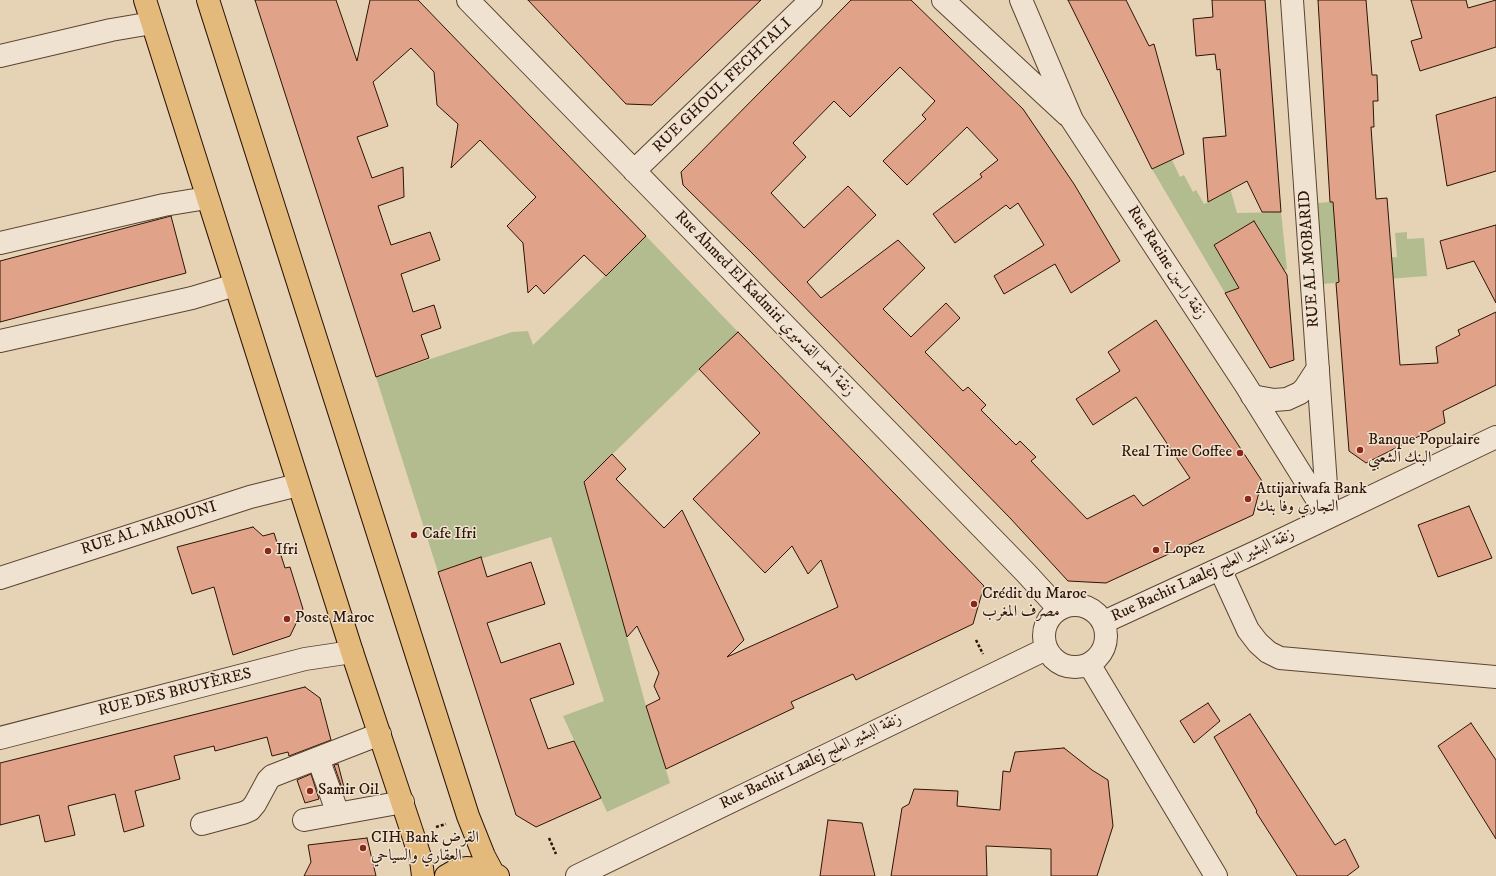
<!DOCTYPE html>
<html>
<head>
<meta charset="utf-8">
<style>
	body { margin:0 }
	canvas { display:block; background:#e6d3b6 }
</style>
</head>
<body>
<canvas width="1496" height="876"></canvas>
<script>
const c = document.querySelector('canvas').getContext('2d');
c.lineJoin = 'round';
function paint(path, color) {
  c.fillStyle = color;
  c.fill(path, 'evenodd');
}
function toPath(rows) {
  const path = new Path2D();
  for (const r of rows) {
    if (r.length === 3) {
      path.moveTo(r[0] + r[2], r[1]);
      path.arc(r[0], r[1], r[2], 0, 2 * Math.PI);
      continue;
    }
    path.moveTo(r[0], r[1]);
    for (let i = 2; i < r.length; i += 2) path.lineTo(r[i], r[i + 1]);
  }
  return path;
}
function trace(path, color, width, dash) {
  c.strokeStyle = color;
  c.lineWidth = width;
  c.lineCap = dash ? 'butt' : 'round';
  c.setLineDash(dash || []);
  c.stroke(path);
}
function write(font, color, halo, rows, align = 'center') {
  c.font = font + ' "IM FELL DW Pica",Amiri,serif';
  c.lineWidth = 3;
  c.setLineDash([]);
  c.textBaseline = 'middle';
  c.strokeStyle = halo;
  c.fillStyle = color;
  for (const [text, x, y, turn = 0] of rows) {
    c.save();
    c.translate(x, y);
    c.rotate((+turn || 0) * Math.PI / 180);
    c.textAlign = isNaN(turn) ? turn : align;
    if (halo) c.strokeText(text, 0, 0);
    c.fillText(text, 0, 0);
    c.restore();
  }
}
const green = toPath([
	[1216,138,1237,213,1281,212,1287,269,1225,293,1152,169,1172,160,1180,177,1184,175,1193,192,1196,190,1204,204,1221,196,1215,185,1210,160,1203,145],
	[1254,221,1269,245,1265,247,1214,245],
	[1368,199,1338,261,1397,257,1395,233,1407,232,1407,239,1424,238,1427,276,1322,284,1317,203],
	[646,236,738,332,584,482,646,706,670,783,607,812,563,716,604,701,551,537,438,572,376,377,512,332,528,331,533,345]
]);
const building = toPath([
	[255,0,336,0,357,61,370,0,418,0,646,236,606,276,584,255,544,294,536,285,528,293,523,243,507,226,536,197,480,140,451,168,458,124,437,105,434,72,411,48,373,82,388,126,357,137,372,178,403,167,404,197,378,206,391,245,430,232,440,260,401,274,413,312,434,305,441,328,421,335,429,358,376,377,255,0],
	[528,0,761,0,652,105,626,104,528,0],
	[851,0,911,0,1023,109,1074,184,1120,261,1071,293,1055,264,1004,294,994,276,1044,245,1018,203,1010,209,1006,205,955,243,933,214,982,177,980,174,998,160,967,127,907,185,883,161,926,119,922,115,935,101,900,67,850,117,834,101,793,143,806,157,771,193,804,228,848,186,876,215,807,282,821,298,898,240,925,268,883,309,911,337,946,303,960,318,925,352,963,391,968,387,986,405,981,410,1016,445,1020,441,1036,457,1031,461,1087,519,1134,495,1143,506,1190,478,1136,397,1093,425,1076,399,1120,371,1108,352,1156,320,1262,481,1253,515,1106,583,1068,581,1010,518,751,252,683,185,681,172,851,0],
	[1068,0,1126,0,1149,46,1154,44,1184,154,1152,169,1068,0],
	[1212,0,1265,0,1281,212,1262,212,1247,181,1208,202,1203,138,1226,136,1220,69,1217,70,1215,54,1196,56,1193,19,1213,17,1212,0],
	[1318,0,1366,0,1372,75,1377,75,1378,101,1373,101,1374,127,1371,127,1376,199,1387,198,1400,365,1438,363,1436,347,1460,335,1458,330,1496,312,1496,385,1443,411,1445,423,1366,463,1349,451,1336,283,1339,282,1333,202,1330,202,1318,0],
	[1411,0,1466,0,1468,8,1496,0,1496,47,1420,71,1411,41,1422,38,1411,0],
	[1496,97,1496,171,1447,186,1436,115,1496,97],
	[171,216,186,273,0,322,0,261,171,216],
	[1254,221,1287,275,1294,360,1270,368,1225,293,1239,288,1214,245,1254,221],
	[1496,225,1496,303,1474,261,1447,269,1440,241,1496,225],
	[738,332,984,586,973,624,856,680,853,674,791,702,794,708,666,769,646,706,660,699,654,686,659,673,637,626,627,637,584,482,612,454,626,469,616,479,664,528,682,510,744,640,727,657,838,607,821,560,808,574,792,546,765,573,693,499,760,433,699,369,738,332],
	[1469,506,1492,558,1438,577,1418,525,1469,506],
	[253,527,263,536,274,533,285,568,290,567,303,609,290,636,233,655,214,587,192,594,177,547,253,527],
	[481,557,487,577,531,562,545,604,487,623,501,663,560,643,574,684,530,699,548,749,574,741,601,798,536,827,516,815,438,572,481,557],
	[305,687,320,698,331,740,289,756,288,752,272,756,267,737,215,751,214,746,174,756,180,779,135,791,144,826,124,832,115,794,68,806,75,835,45,842,39,815,0,825,0,763,305,687],
	[1208,703,1220,721,1194,743,1180,721,1208,703],
	[1250,714,1335,845,1345,839,1359,867,1347,876,1297,876,1256,812,1257,811,1214,737,1250,714],
	[1471,723,1496,760,1496,839,1438,746,1471,723],
	[1064,748,1092,770,1108,780,1113,826,1097,876,1051,876,1051,849,986,846,987,876,891,876,902,808,909,804,914,789,958,791,957,806,1000,810,1003,771,1010,772,1015,752,1064,748],
	[338,764,345,791,343,791,334,765,338,764],
	[311,774,319,799,305,803,297,780,311,774],
	[828,820,862,823,875,876,820,876,828,820],
	[367,838,376,876,304,876,311,862,308,845,367,838]
]);
const path = toPath([
	[997,598,1003,593],
	[976,640,983,654],
	[436,827,446,824],
	[549,838,556,854]
]);
const minor = toPath([
	[468,0,1026,573,1059,609],
	[943,0,1067,115],
	[1021,0,1072,120,1245,384,1328,517],
	[1292,0,1328,514],
	[0,56,111,30,152,23],
	[634,171,811,0],
	[0,243,164,205,207,198],
	[0,341,192,298,235,285],
	[1252,396,1274,400,1287,399,1300,393,1305,388,1318,368],
	[1220,569,1248,630,1258,643,1268,652,1280,658,1496,677],
	[0,578,250,497,298,485],
	[1075,636,31],
	[1104,622,1256,552,1496,437],
	[1089,664,1216,876],
	[0,738,305,659,352,652],
	[318,758,338,814],
	[304,820,403,802],
	[202,824,243,813,250,810,255,804,268,780,272,776,380,734],
	[577,876,1046,649]
]);
const major = toPath([
	[145,0,352,652,413,835,421,860,423,876],
	[208,0,468,816,484,856,493,873],
	[446,876,453,872,466,868,480,869,493,873,498,876]
]);
const markers = [
	[1360,450,4,"#8f2418"],
	[1240,453,4,"#8f2418"],
	[1248,499,4,"#8f2418"],
	[414,535,4,"#8f2418"],
	[1156,550,4,"#8f2418"],
	[268,551,4,"#8f2418"],
	[974,604,4,"#8f2418"],
	[287,619,4,"#8f2418"],
	[310,791,4,"#8f2418"],
	[363,848,4,"#8f2418"]
];
const streetNames = [
	["RUE GHOUL FECHTALI",723,86,-44],
	["RUE AL MOBARID",1310,259,-94],
	["Rue Racine زنقة راسين",1166,263,57],
	["Rue Ahmed El Kadmiri زنقة أحمد القدميري",764,304,46],
	["RUE AL MAROUNI",149,529,-18],
	["Rue Bachir Laalej زنقة البشير العلج",1203,576,-25],
	["RUE DES BRUYÈRES",175,693,-14],
	["Rue Bachir Laalej زنقة البشير العلج",811,762,-26]
];
const poiNames = [
	["Banque Populaire",1368,441],
	["البنك الشعبي",1368,459],
	["Real Time Coffee",1232,453,"right"],
	["Attijariwafa Bank",1256,490],
	["التجاري وفا بنك",1256,508],
	["Cafe Ifri",422,535],
	["Lopez",1164,550],
	["Ifri",276,551],
	["Crédit du Maroc",982,595],
	["مصرف المغرب",982,613],
	["Poste Maroc",295,619],
	["Samir Oil",318,791],
	["CIH Bank القرض",371,839],
	["العقاري والسياحي",371,857]
];
paint(green, '#b3bc8f');
paint(building, '#e0a389');
trace(building, '#2d1404', 1);
trace(minor, '#5b4430', 24);
trace(major, '#2d1404', 24);
trace(path, '#2d1404', 2.5, [3, 2]);
trace(minor, '#efe2d0', 22);
trace(major, '#e3ba7b', 22);
for (const [x, y, r, color] of markers) {
  const dot = new Path2D();
  dot.arc(x, y, r, 0, 2 * Math.PI);
  c.fillStyle = color;
  c.fill(dot);
  trace(dot, '#efe2d0', 1.5);
}
write('16px', '#2d1404', '#efe2d0', streetNames);
write('16px', '#2d1404', '#efe2d0', poiNames, 'left');
</script>
</body>
</html>
